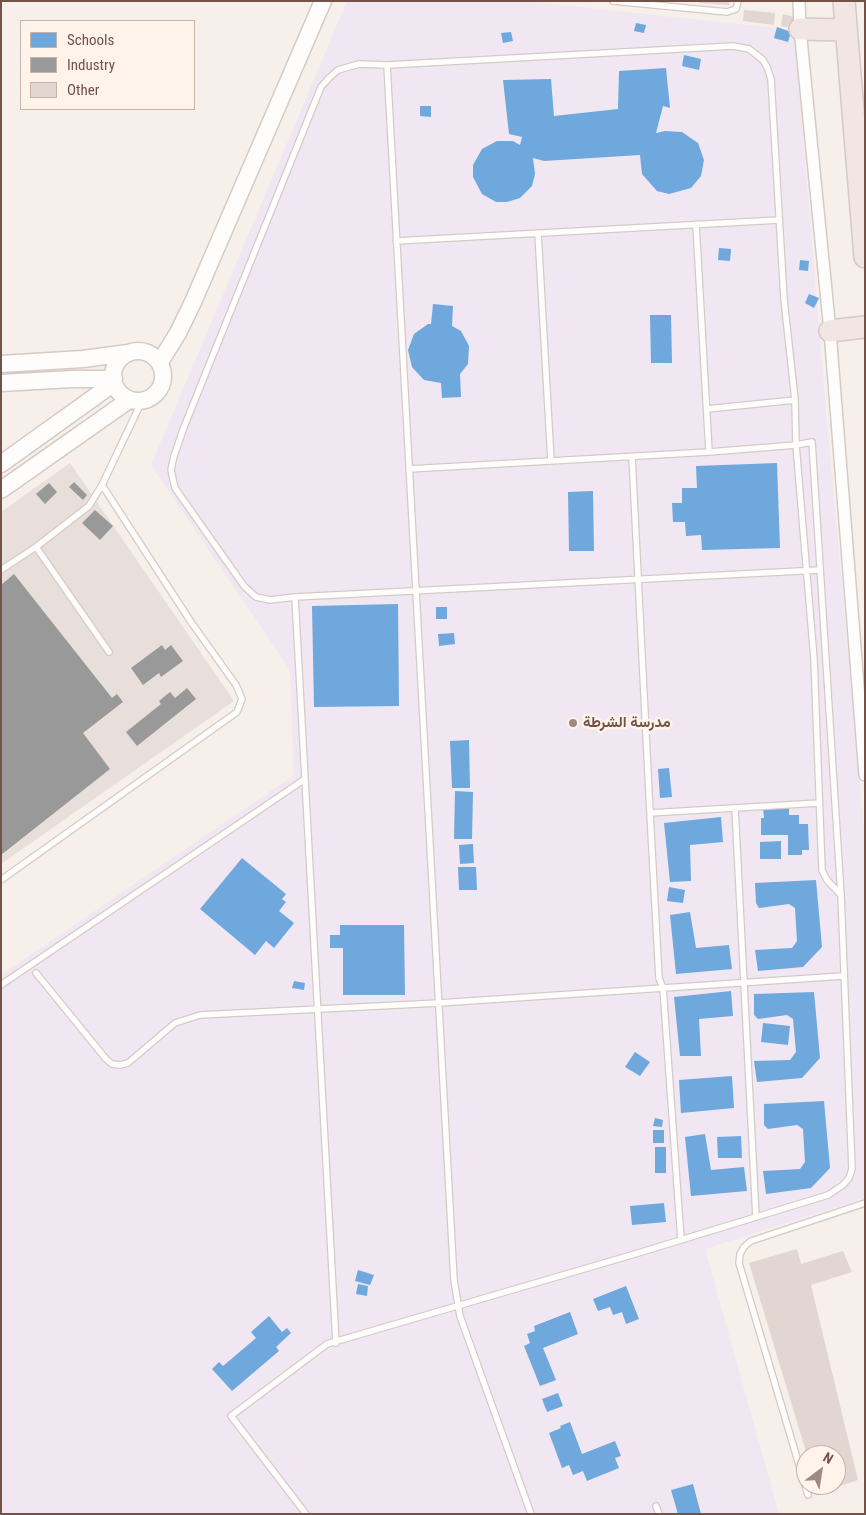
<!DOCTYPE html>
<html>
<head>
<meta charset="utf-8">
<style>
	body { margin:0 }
	#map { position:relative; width:866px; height:1515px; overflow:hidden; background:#f6efea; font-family:"Roboto Condensed",sans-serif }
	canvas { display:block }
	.frame { position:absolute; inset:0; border:2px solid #73524a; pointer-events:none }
	.legend { position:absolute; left:20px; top:20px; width:175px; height:90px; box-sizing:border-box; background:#fff3ea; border:1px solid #c7b3aa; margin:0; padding:6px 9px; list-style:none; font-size:15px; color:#73524a }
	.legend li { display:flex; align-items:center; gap:10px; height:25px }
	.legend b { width:25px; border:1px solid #c7b3aa }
	.north { position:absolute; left:796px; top:1445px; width:50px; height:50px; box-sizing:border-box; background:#fff3ea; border:1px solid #c7b3aa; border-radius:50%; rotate:31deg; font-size:14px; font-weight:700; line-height:20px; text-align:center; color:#73524a }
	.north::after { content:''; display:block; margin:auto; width:18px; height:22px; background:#a18982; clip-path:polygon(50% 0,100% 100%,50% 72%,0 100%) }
</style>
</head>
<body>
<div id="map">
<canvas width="866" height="1515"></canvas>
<div class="frame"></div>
<ul class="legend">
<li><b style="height:14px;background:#6fa8dc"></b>Schools</li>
<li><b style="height:14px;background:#999"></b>Industry</li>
<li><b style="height:14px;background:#e2d6d2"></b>Other</li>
</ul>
<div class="north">N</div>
</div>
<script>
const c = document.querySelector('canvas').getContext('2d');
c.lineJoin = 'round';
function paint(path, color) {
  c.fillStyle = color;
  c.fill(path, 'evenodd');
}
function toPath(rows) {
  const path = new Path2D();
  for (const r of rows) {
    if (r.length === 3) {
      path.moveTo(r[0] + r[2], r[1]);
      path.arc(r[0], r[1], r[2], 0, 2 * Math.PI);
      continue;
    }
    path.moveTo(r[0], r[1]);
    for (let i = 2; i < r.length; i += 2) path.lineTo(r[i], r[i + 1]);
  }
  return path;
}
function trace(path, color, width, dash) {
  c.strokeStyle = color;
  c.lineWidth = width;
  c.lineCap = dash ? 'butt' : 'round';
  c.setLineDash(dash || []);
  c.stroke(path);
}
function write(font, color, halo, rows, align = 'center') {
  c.font = font + ' "Roboto Condensed",Vazirmatn,sans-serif';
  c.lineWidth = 5;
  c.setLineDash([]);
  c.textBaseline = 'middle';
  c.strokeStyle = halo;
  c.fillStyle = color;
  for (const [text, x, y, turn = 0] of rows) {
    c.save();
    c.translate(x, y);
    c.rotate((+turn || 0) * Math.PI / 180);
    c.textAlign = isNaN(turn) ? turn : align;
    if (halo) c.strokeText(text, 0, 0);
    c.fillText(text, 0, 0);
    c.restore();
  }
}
const industrial = toPath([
	[70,463,234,701,1,864,1,512]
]);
const education = toPath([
	[347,1,523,1,794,30,824,387,865,841,865,1198,705,1249,779,1514,1,1514,1,975,294,775,290,670,151,465]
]);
const schools = toPath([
	[636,23,646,25,644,33,634,31],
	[777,27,791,32,788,42,774,38],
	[511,32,513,41,503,43,501,33],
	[684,55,701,59,699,70,682,66],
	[666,68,670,108,663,106,656,133,665,131,682,132,698,143,704,160,701,176,691,188,669,194,657,191,642,174,640,155,544,161,533,158,535,174,532,186,520,198,507,202,496,202,482,194,473,177,473,165,482,149,497,141,513,141,520,145,522,137,509,134,503,80,551,79,554,116,618,109,619,71],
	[420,106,431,106,431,117,420,116],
	[719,248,731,249,730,261,718,260],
	[800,260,809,261,808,271,799,270],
	[809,294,819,298,814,308,805,303],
	[433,304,453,306,452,326,461,331,469,346,468,364,460,374,461,397,442,398,441,383,424,380,412,367,408,350,414,334,428,324,431,324],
	[650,315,671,315,672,363,651,363],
	[777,463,780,548,702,550,701,535,686,536,685,522,673,522,672,503,682,503,682,488,697,488,696,466],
	[593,491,594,551,569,551,568,492],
	[398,604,399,706,314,707,312,606],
	[436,607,447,607,447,619,436,619],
	[454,633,455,644,439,646,438,634],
	[469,740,470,788,452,788,450,741],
	[669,768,672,797,660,798,658,769],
	[455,791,473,792,472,839,454,839],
	[789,807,789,815,799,815,799,824,808,824,809,850,802,850,802,855,788,855,788,835,761,835,761,818,764,818,763,808],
	[721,817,723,842,690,845,691,881,670,882,664,823],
	[781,841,781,859,760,859,760,842],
	[473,844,474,863,460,864,459,845],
	[242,858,286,894,282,899,286,902,279,911,294,923,274,948,266,941,255,955,200,909],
	[458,867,476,867,477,890,459,890],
	[816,880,822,947,803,967,758,971,755,950,792,948,797,941,795,908,789,904,759,908,756,903,755,883],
	[669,887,685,890,683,903,667,901],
	[690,912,696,948,729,945,732,969,676,974,670,915],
	[340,925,404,925,405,995,343,995,343,948,330,948,330,935,340,935],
	[294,981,305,983,304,990,292,988],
	[731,991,733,1016,699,1019,701,1056,680,1056,674,997],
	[814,992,820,1058,802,1078,757,1082,754,1061,790,1060,796,1052,793,1019,787,1015,758,1019,754,1015,754,994],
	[763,1023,790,1026,788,1045,761,1042],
	[635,1052,650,1062,640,1076,625,1067],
	[732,1076,734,1108,681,1113,679,1080],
	[824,1101,830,1168,811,1188,766,1194,763,1171,800,1169,805,1162,803,1129,797,1125,768,1129,764,1125,764,1104],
	[655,1118,663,1120,662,1127,653,1126],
	[653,1130,664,1130,664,1143,653,1143],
	[705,1134,711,1170,744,1167,747,1191,691,1196,685,1137],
	[741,1136,742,1158,718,1158,717,1137],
	[655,1147,666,1147,666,1173,655,1173],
	[664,1203,666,1222,632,1225,630,1206],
	[358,1270,374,1275,370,1285,355,1281],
	[358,1284,368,1286,367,1296,356,1294],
	[626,1286,639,1319,626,1324,622,1312,613,1315,610,1307,598,1311,593,1299],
	[570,1312,578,1334,543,1348,556,1380,540,1386,524,1346,530,1343,527,1334,535,1331,534,1326],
	[269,1316,282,1332,287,1328,291,1333,276,1347,279,1351,232,1391,212,1369,219,1362,223,1366,256,1338,251,1332],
	[558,1393,563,1406,547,1412,542,1399],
	[570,1422,582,1454,615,1441,621,1456,615,1458,619,1468,587,1481,583,1471,573,1475,569,1465,562,1468,549,1433,561,1428,560,1426],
	[693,1484,701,1514,678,1514,671,1490]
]);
const industry = toPath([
	[74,482,87,495,83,500,69,487],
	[49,483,57,492,45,504,36,494],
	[95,510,113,526,100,540,82,523],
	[14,574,112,698,117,694,123,702,83,733,110,769,1,855,1,585],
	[162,645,165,650,171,645,183,661,161,677,159,673,143,685,131,668],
	[187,688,196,699,137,746,126,732,161,704,159,701,170,692,175,698]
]);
const building = toPath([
	[699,1,729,1,729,5,699,3],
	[744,10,775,13,774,25,743,21],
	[783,14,794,17,791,28,781,26],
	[797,1249,801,1264,843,1251,852,1272,811,1285,858,1480,819,1493,817,1485,836,1485,836,1455,807,1455,749,1263]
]);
const lane = toPath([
	[613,1,727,12,736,9,738,1],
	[696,224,709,452],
	[538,233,551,461],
	[396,241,779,220],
	[707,409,795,400],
	[632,457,650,813,659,978,663,988,681,1240],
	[1,570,36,547],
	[295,597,270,600,256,597,244,586,175,488,171,470,174,456,184,427,321,87,329,78,338,70,359,64,387,65],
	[109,652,36,547,89,506,102,485,142,401],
	[735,808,756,1217],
	[650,813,819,803],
	[1,880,237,712,242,699,236,685,191,622,102,485],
	[36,973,106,1059,112,1064,120,1065,128,1063,175,1023,200,1015,439,1003,843,976],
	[1,985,305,779],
	[336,1343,295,597,820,570],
	[808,1495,739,1263,740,1254,744,1247,751,1241,865,1203],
	[656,1506,659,1514],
	[306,1514,231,1416,327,1344,635,1254,828,1195,843,1185,849,1178,852,1169,841,895,812,442,796,445,709,452,409,469],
	[531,1514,460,1316,454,1280,387,65,733,46,749,49,763,60,767,67,771,79,784,299,795,400,796,445,814,659,822,870,827,880,841,895]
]);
const street = toPath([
	[799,1,800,29,830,331,865,775]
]);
const secondary = toPath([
	[138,376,25],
	[160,362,178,333,193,302,323,1],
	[1,364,83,359,128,353],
	[1,383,72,379,114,379],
	[1,464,114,383],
	[1,490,129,400]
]);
const highway = toPath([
	[844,1,865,257],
	[800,29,845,30],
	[830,331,865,327]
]);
const markers = [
	[573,723,5,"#a18982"]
];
const poiNames = [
	["مدرسة الشرطة",583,723]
];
paint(industrial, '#e8dfdb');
paint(education, '#f0e7f2');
paint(schools, '#6fa8dc');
paint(industry, '#999');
paint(building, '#e2d6d2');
trace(lane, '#d4cbc7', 8);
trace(street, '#d4cbc7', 14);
trace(secondary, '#d5cac6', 19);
trace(highway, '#d5cac6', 24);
trace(lane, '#fefdfc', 5.5);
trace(street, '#fefdfc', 11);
trace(secondary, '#fefdfc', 16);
trace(highway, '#f1e6e4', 21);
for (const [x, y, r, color] of markers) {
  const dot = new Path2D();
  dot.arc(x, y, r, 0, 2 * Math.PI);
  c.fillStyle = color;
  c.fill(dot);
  trace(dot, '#fff3ea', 2);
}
write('bold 15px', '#73524a', '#fff3ea', poiNames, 'left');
</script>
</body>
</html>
